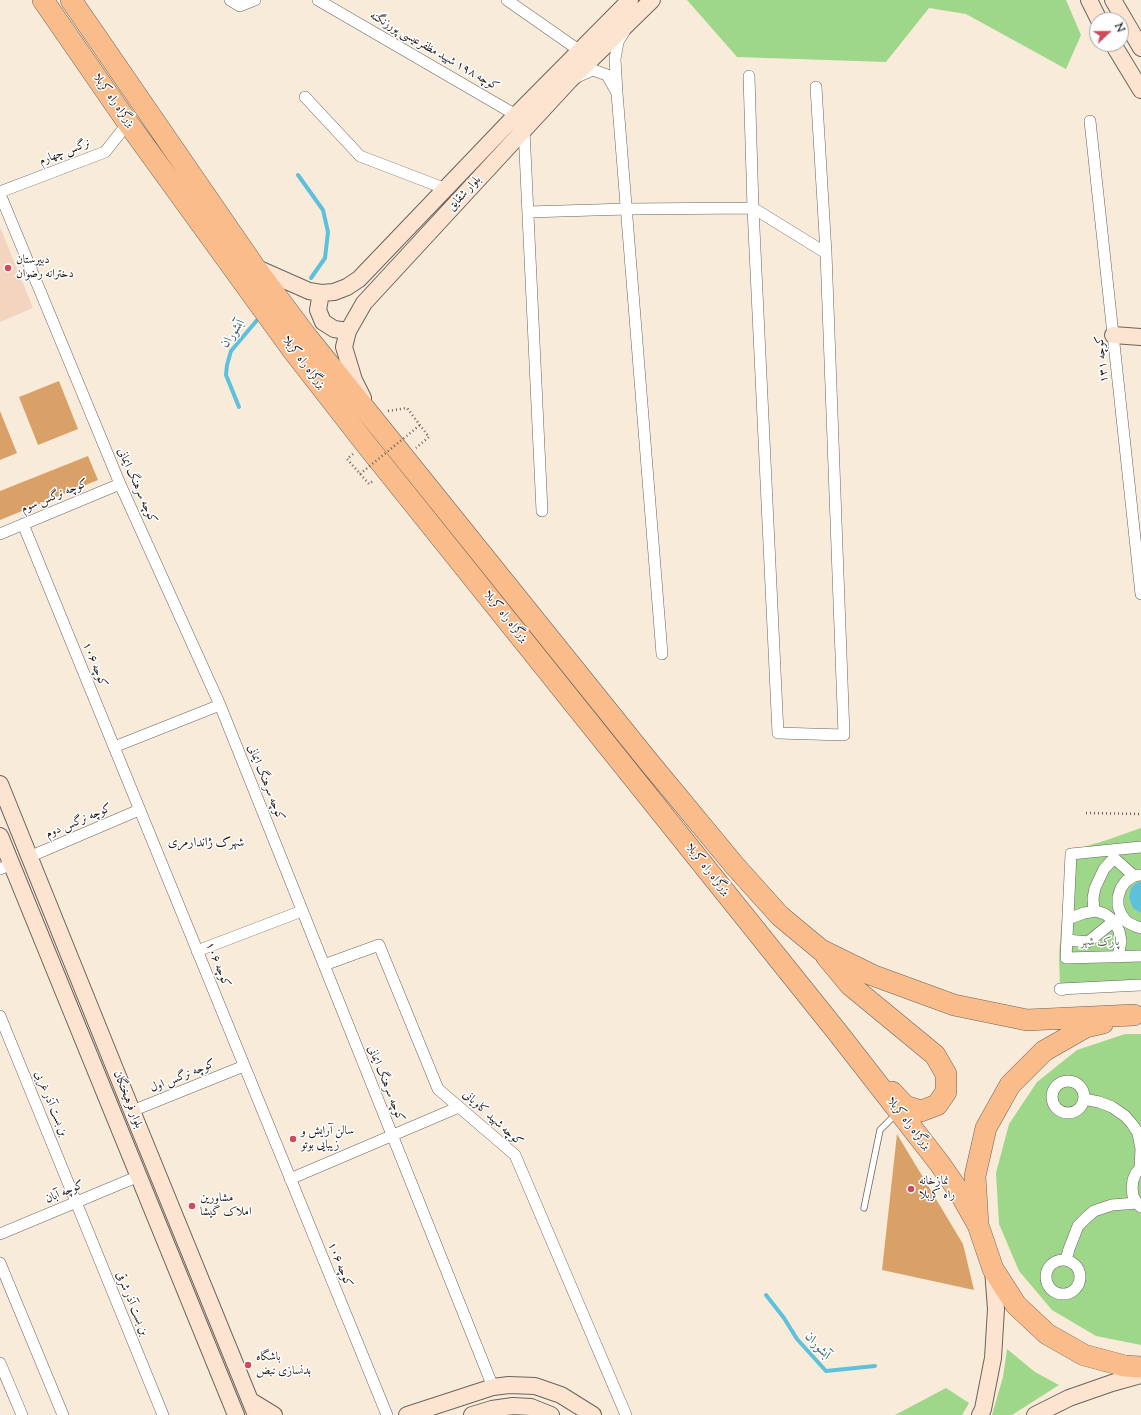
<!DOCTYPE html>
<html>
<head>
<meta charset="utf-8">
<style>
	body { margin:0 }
	#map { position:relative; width:1141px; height:1415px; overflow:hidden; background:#f8ebd9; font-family:"Sorts Mill Goudy",serif }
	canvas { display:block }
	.north { position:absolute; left:1089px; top:12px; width:40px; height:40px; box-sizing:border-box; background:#fff; border:1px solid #a4a4a4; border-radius:50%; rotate:68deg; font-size:11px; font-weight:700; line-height:16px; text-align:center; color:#1c1c1c }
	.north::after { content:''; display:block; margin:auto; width:14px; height:18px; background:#d1495b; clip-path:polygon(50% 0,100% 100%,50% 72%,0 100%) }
</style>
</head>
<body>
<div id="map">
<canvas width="1141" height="1415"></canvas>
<div class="north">N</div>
</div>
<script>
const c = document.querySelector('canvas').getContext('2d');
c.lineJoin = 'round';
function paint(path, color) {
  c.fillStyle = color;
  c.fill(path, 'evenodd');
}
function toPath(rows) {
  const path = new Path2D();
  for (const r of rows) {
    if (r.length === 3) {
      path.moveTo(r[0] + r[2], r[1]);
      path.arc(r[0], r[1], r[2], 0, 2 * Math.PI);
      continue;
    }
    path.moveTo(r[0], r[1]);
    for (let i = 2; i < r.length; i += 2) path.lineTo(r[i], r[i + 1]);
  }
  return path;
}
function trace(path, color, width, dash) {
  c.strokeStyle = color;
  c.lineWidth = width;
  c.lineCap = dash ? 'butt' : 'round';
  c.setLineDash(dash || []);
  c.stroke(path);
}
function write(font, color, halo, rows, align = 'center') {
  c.font = font + ' "Sorts Mill Goudy",Amiri,serif';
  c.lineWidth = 3;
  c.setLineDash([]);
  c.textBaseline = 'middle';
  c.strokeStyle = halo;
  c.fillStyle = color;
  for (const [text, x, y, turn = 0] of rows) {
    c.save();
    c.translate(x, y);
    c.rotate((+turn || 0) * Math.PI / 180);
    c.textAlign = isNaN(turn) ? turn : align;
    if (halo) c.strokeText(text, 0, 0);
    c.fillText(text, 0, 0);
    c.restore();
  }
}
const built = toPath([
	[0,227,33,308,0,322]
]);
const green = toPath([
	[687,0,1066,0,1081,35,1066,69,966,14,929,8,886,62,737,57],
	[1141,828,1141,982,1060,989,1059,955,1067,852,1107,840],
	[1125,1034,1141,1034,1141,1345,1096,1336,1052,1310,1019,1271,999,1224,996,1173,1009,1124,1037,1082,1077,1050],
	[1007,1349,1035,1372,1059,1385,1012,1415,992,1415,1003,1377],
	[946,1388,969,1403,962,1415,895,1415]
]);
const water = toPath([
	[1141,881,1141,913,1133,908,1129,898,1131,888,1135,884]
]);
const stream = toPath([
	[298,175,323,210,328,232,325,258,311,278],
	[239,407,226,375,227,365,231,351,258,319],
	[766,1295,784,1318,797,1339,826,1371,875,1366]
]);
const building = toPath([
	[59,381,78,429,38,445,19,397],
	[0,411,17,453,0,460],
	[88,456,98,480,0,520,0,491],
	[897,1134,963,1244,974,1290,882,1270]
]);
const path = toPath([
	[388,411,407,408,429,437,416,448],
	[353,454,347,459,369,484,374,480],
	[1086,813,1141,814]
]);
const lane = toPath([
	[864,1208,880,1130,896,1114]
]);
const street = toPath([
	[230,0,240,6,255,0],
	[318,0,516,115],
	[507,0,580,51],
	[749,76,753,208,778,733,844,735,826,253,816,87],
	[577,77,593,70,607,75,617,93,615,59,618,42,624,32],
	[617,93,662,654],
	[305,97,360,156,446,189],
	[1090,121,1141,594],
	[524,130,542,511],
	[0,192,105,152,128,123],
	[0,194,120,484,220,705,493,1387],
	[528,212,627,209,753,208,826,253],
	[23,524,387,1415],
	[0,534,120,484],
	[114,747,220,705],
	[1141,847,1071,854,1066,958,1141,956],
	[29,857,139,810],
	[0,869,11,864],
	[1139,875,1134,876,1126,881,1121,888,1118,897,1118,906,1121,914,1127,922,1135,926,1141,928],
	[1094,911,1093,898,1095,888,1104,869,1114,858,1134,876],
	[1068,919,1084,913,1096,911,1105,914,1114,921,1119,931,1121,941,1118,957],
	[1067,940,1088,942,1114,921],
	[197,951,302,911],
	[324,965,379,945,438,1089,515,1155,626,1415],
	[1062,990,1060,989,1141,985],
	[0,1016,163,1415],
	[1068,1097,16],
	[1084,1099,1099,1102,1112,1107,1125,1116,1132,1124,1138,1133,1141,1149,1140,1168],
	[132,1111,244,1066],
	[1141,1168,1136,1173,1133,1180,1132,1188,1133,1196,1137,1203,1141,1207],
	[290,1179,459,1107],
	[0,1234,139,1176],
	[1066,1260,1069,1249,1078,1226,1086,1218,1094,1211,1112,1205,1137,1203],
	[1063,1277,17],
	[0,1263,63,1415],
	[0,1363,22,1415]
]);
const secondary = toPath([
	[1089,0,1099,20],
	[1113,0,1141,48],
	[1113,44,1141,90],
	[257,268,309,291,321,293,334,292,347,287,359,279,516,115,630,0],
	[321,293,318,310,323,322,334,329,348,331],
	[1113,335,1141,337],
	[363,398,354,380,344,347,348,331,364,303,570,80,652,0],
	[0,784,132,1111,256,1415],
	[0,836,236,1415],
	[251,1401,274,1415],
	[407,1415,493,1387,509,1385,535,1386,561,1395,593,1415],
	[472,1415,492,1409,513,1406,531,1407,551,1415],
	[980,1415,983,1409,993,1358,996,1309,993,1269],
	[1035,1415,1069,1398,1112,1383,1141,1375]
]);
const highway = toPath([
	[43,0,128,123,294,352,365,443,838,1033,940,1164,960,1193,978,1225],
	[71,0,254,266,308,338,648,761,735,866,780,916,821,950,872,975,954,1005,1027,1020,1134,1015],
	[826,956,850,985,935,1055,946,1074,946,1092,937,1105,921,1111,905,1106,892,1092],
	[1103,1023,1086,1027,1044,1051,1010,1085,986,1128,975,1176,978,1225,993,1269,1016,1305,1047,1334,1084,1355,1125,1366,1141,1367]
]);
const pathBridge = toPath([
	[360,474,420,425]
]);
const markers = [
	[8,268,4,"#d1495b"],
	[293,1139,4,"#d1495b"],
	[911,1189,4,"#d1495b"],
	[192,1206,4,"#d1495b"],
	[248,1365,4,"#d1495b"]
];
const streetNames = [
	["کوچه ۱۹۸ شهید مظفرعیسی پورزنگنه",434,52,30],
	["بزرگراه راه کربلا",113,101,55],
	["نرگس چهارم",65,153,-21],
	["بلوار شقایق",465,194,-47],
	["کوچه ۱۳۱",1103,359,-96],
	["بزرگراه راه کربلا",303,363,53],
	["کوچه سرهنگ ایمانی",136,486,66],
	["کوچه نرگس سوم",55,497,-22],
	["بزرگراه راه کربلا",505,617,51],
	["کوچه ۱۰۶",94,665,68],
	["کوچه سرهنگ ایمانی",265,783,68],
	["کوچه نرگس دوم",79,822,-23],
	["بزرگراه راه کربلا",707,870,51],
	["کوچه ۱۰۶",217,965,68],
	["کوچه نرگس اول",183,1077,-22],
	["کوچه سرهنگ ایمانی",385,1084,68],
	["بلوار فرهیختگان",127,1100,68],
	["بن بست آذر غربی",50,1104,68],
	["کوچه شهید کاویانی",492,1119,42],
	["بزرگراه راه کربلا",908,1124,52],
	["کوچه آبان",65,1193,-23],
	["کوچه ۱۰۶",339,1265,68],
	["بن بست آذر شرقی",131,1304,68]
];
const poiNames = [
	["دبیرستان",16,261],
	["دخترانه رضوان",16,275],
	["سالن آرایش و",301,1132],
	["زیبایی بوتو",301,1146],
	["نمازخانه",919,1182],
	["راه کربلا",919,1196],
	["مشاورین",200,1199],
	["املاک گیشا",200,1213],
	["باشگاه",256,1358],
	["بدنسازی نبض",256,1372]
];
const parkNames = [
	["پارک شهر",1100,943]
];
const waterNames = [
	["آبشوران",234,334,-54],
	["آبشوران",817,1347,48]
];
const neighbourhoodNames = [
	["شهرک ژاندارمری",206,844]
];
paint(built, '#f3d4bf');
paint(green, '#9fd78a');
paint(water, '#5ec1dc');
trace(stream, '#5ec1dc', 4);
paint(building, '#d9a167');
trace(lane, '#69645e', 7);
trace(street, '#69645e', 12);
trace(secondary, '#69645e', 18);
trace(highway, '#69645e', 22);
trace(path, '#69645e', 2.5, [1, 3]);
trace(lane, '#fff', 5.5);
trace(street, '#fff', 11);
trace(secondary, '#fde4d0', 16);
trace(highway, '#f9bc8a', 21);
trace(pathBridge, '#69645e', 2.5, [1, 3]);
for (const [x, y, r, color] of markers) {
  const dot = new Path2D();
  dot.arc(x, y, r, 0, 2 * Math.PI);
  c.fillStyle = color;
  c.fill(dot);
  trace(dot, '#fff', 1.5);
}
write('12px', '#1c1c1c', '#fff', streetNames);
write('12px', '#1c1c1c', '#fff', poiNames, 'left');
write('12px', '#4a5d42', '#fff', parkNames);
write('italic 13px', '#365e69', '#fff', waterNames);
write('13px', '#1c1c1c', '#fff', neighbourhoodNames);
</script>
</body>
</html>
